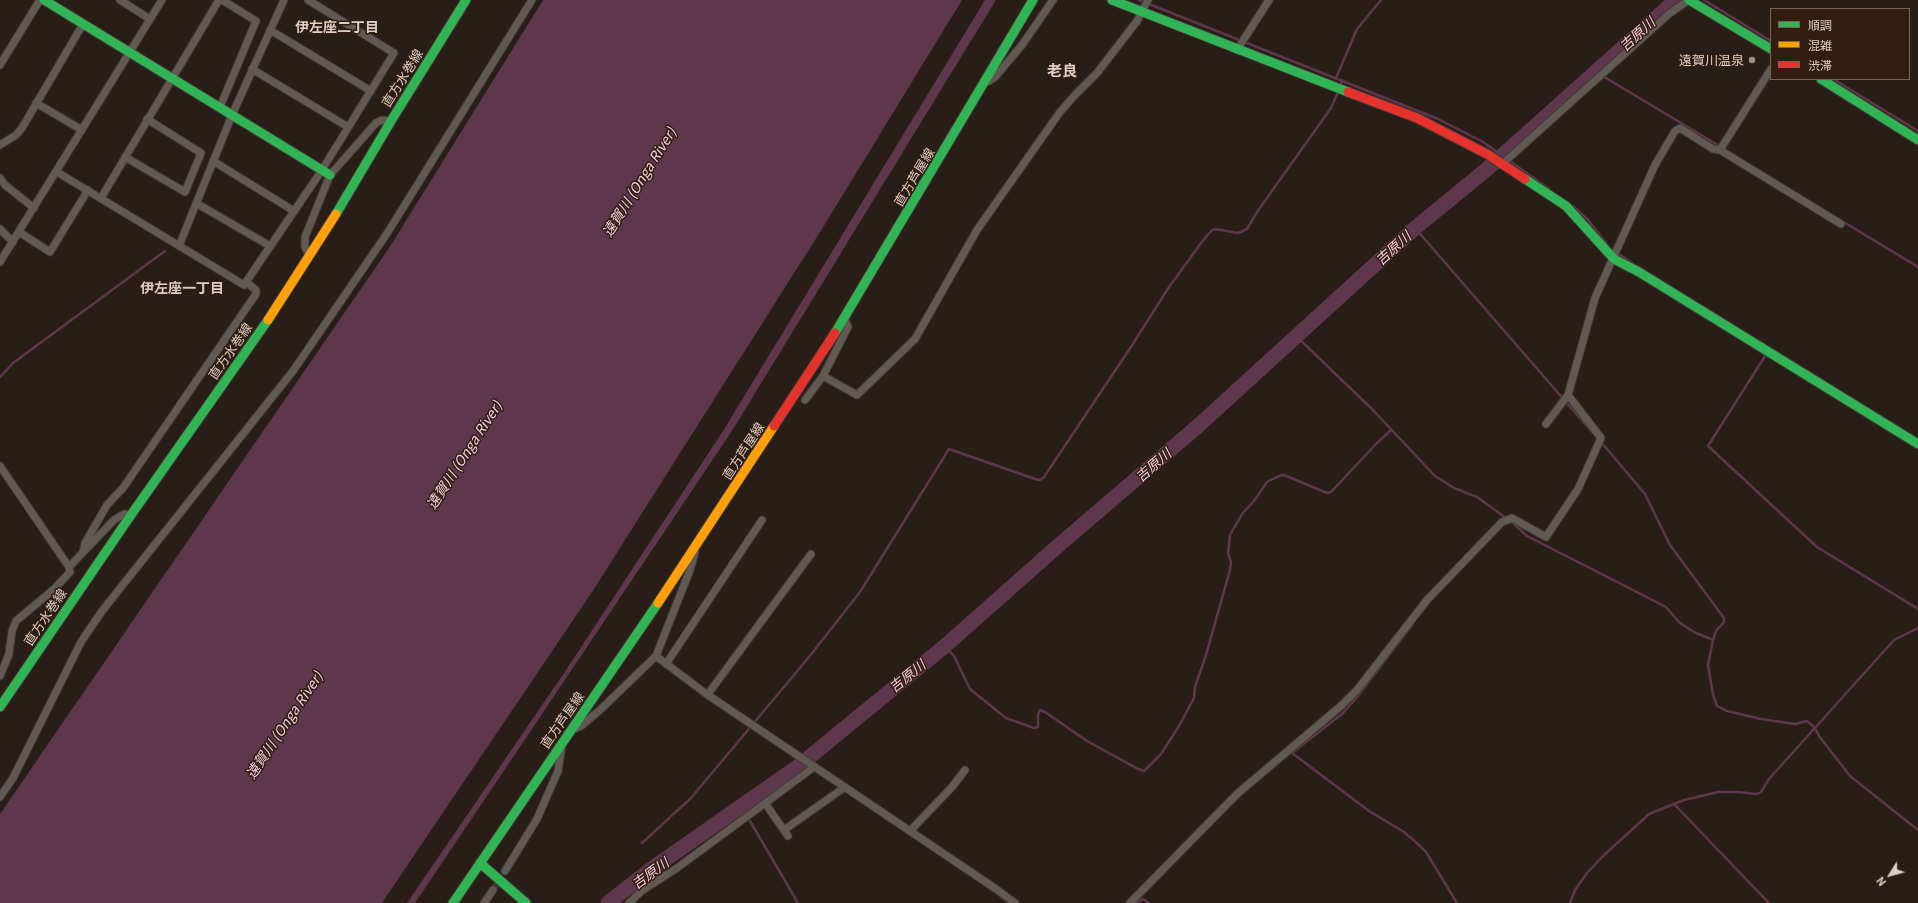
<!DOCTYPE html>
<html>
<head>
<meta charset="utf-8">
<style>
	body { margin:0 }
	#map { position:relative; width:1918px; height:903px; overflow:hidden; background:#291e17; font-family:Georgia,"Noto Sans JP",serif }
	canvas { display:block }
	.legend { position:absolute; left:1770px; top:8px; width:140px; height:72px; box-sizing:border-box; background:#301d10; border:1px solid #756459; margin:0; padding:5px 7px; list-style:none; font-size:12px; color:#ddcfc7 }
	.legend li { display:flex; align-items:center; gap:8px; height:20px }
	.legend b { width:20px; border:1px solid #756459 }
	.north { position:absolute; left:1870px; top:855px; width:40px; height:40px; -webkit-text-stroke:3px #301d10; paint-order:stroke; rotate:233deg; font-size:11px; font-weight:700; line-height:16px; text-align:center; color:#ddcfc7 }
	.north::after { content:''; display:block; margin:auto; width:14px; height:18px; background:#ddcfc7; clip-path:polygon(50% 0,100% 100%,50% 72%,0 100%) }
</style>
</head>
<body>
<div id="map">
<canvas width="1918" height="903"></canvas>
<ul class="legend">
<li><b style="height:5px;background:#30b455"></b>順調</li>
<li><b style="height:5px;background:#ff9f0a"></b>混雑</li>
<li><b style="height:5px;background:#e5322d"></b>渋滞</li>
</ul>
<div class="north">N</div>
</div>
<script>
const c = document.querySelector('canvas').getContext('2d');
c.lineJoin = 'round';
function paint(path, color) {
  c.fillStyle = color;
  c.fill(path, 'evenodd');
}
function toPath(rows) {
  const path = new Path2D();
  for (const r of rows) {
    path.moveTo(r[0], r[1]);
    for (let i = 2; i < r.length; i += 2) path.lineTo(r[i], r[i + 1]);
  }
  return path;
}
function trace(path, color, width, dash) {
  c.strokeStyle = color;
  c.lineWidth = width;
  c.lineCap = dash ? 'butt' : 'round';
  c.setLineDash(dash || []);
  c.stroke(path);
}
function write(font, color, halo, rows, align = 'center') {
  c.font = font + ' Georgia,"Noto Sans JP",serif';
  c.lineWidth = 3;
  c.setLineDash([]);
  c.textBaseline = 'middle';
  c.strokeStyle = halo;
  c.fillStyle = color;
  for (const [text, x, y, turn = 0] of rows) {
    c.save();
    c.translate(x, y);
    c.rotate((+turn || 0) * Math.PI / 180);
    c.textAlign = isNaN(turn) ? turn : align;
    if (halo) c.strokeText(text, 0, 0);
    c.fillText(text, 0, 0);
    c.restore();
  }
}
const water = toPath([
	[543,0,962,0,822,229,592,592,382,903,0,903,0,814,391,245],
	[985,0,996,0,730,434,415,903,407,903,566,670,723,431]
]);
const stream = toPath([
	[1139,0,1438,119,1483,142,1549,189],
	[1704,0,1771,41],
	[1596,72,1721,147],
	[1336,78,1357,29,1381,0],
	[1833,79,1918,131],
	[1340,87,1342,80],
	[1573,206,1588,220,1606,243],
	[1842,221,1918,267],
	[1415,228,1592,432],
	[1617,253,1632,263],
	[1296,336,1372,409,1435,476,1454,488,1477,497,1513,523,1527,536,1666,607,1680,623,1694,632,1713,640,1708,665,1713,695,1717,706,1727,711,1761,719,1795,724,1807,721,1815,728,1819,736,1850,776,1918,830],
	[1767,353,1708,446,1817,547,1918,609],
	[0,377,13,363,165,251],
	[1601,442,1645,494,1670,545,1724,618,1724,622,1716,631,1713,640],
	[1412,625,1358,696,1343,713,1292,753,1369,811,1404,832,1419,845,1426,852,1457,903],
	[945,646,954,656,970,689,1006,718,1034,728,1038,727,1038,714,1040,710,1045,712,1087,741,1138,769,1144,771,1161,754,1179,726,1194,698,1195,687,1206,655,1230,570,1231,562,1228,553,1230,535,1242,514,1254,501,1267,482,1279,476,1284,475,1327,493,1331,492,1377,443,1391,430],
	[1674,804,1769,903],
	[750,821,798,903],
	[642,843,691,798,809,657,860,592,949,449,1035,479,1040,480,1044,477,1131,347,1167,290,1201,243,1211,231,1215,229,1238,233,1247,229,1257,212,1331,108,1338,92],
	[1136,903,1143,899,1149,903],
	[1570,903,1575,890,1587,873,1602,857,1649,814,1684,800,1718,792,1737,792,1757,794,1761,792,1769,779,1894,640,1918,628]
]);
const river = toPath([
	[608,903,650,870,796,768,945,646,1059,545,1198,426,1415,228,1486,170,1676,0]
]);
const streetTunnel = toPath([
	[493,890,505,871]
]);
const street = toPath([
	[120,0,150,19],
	[270,30,371,91],
	[1237,50,1269,0],
	[0,65,40,0],
	[252,69,348,127],
	[989,81,995,77,1022,45,1053,0],
	[36,103,82,130],
	[220,107,256,21,222,0],
	[0,145,16,135,22,128,83,24],
	[1720,150,1771,69],
	[125,157,185,192,201,153,147,119],
	[213,161,294,211],
	[1501,165,1670,13,1689,0],
	[57,172,244,285,322,170,394,53,308,0],
	[0,178,5,185,34,208],
	[101,198,219,0],
	[196,203,270,246],
	[0,229,13,242],
	[19,232,50,252,88,190],
	[179,246,232,115,284,0],
	[309,255,305,247,305,237,330,175,376,123,382,120,391,121],
	[0,262,162,0],
	[823,376,857,395,915,339,977,230,1060,112,1074,96,1097,73,1137,21,1148,0],
	[805,400,823,376,848,327,844,318],
	[1546,424,1568,395,1595,298,1655,165,1675,131,1680,128,1713,149,1720,150,1841,224],
	[0,466,69,567,70,572,54,589,16,621,12,631,9,654,0,676],
	[83,552,85,543,107,505,123,488,256,294,256,290,246,282],
	[69,567,114,520,124,514,131,515],
	[656,656,690,570,695,552],
	[666,664,762,520],
	[708,694,811,554],
	[572,730,581,726,600,710,656,656,705,693,996,889,1015,903],
	[0,797,13,778,81,642,102,611,293,371,388,232,532,0],
	[765,803,788,836],
	[784,830,845,787],
	[910,831,952,787,965,770],
	[505,871,537,819,558,771,562,745],
	[484,903,493,890],
	[629,903,643,890,677,868,814,767],
	[1130,903,1237,794,1342,705,1357,690,1427,600,1502,522,1512,518,1546,537,1578,489,1601,438,1568,395]
]);
const fast = toPath([
	[44,0,330,175],
	[1112,0,1348,92],
	[1689,0,1771,49],
	[1821,79,1918,140],
	[1525,179,1566,206,1614,259,1639,272,1918,444],
	[336,214,391,121,466,0],
	[835,333,1033,0],
	[0,707,131,515,268,320],
	[480,863,526,903],
	[453,903,658,603]
]);
const slow = toPath([
	[268,320,336,214],
	[658,603,774,426]
]);
const jam = toPath([
	[1348,92,1417,118,1487,154,1525,179],
	[774,426,835,333]
]);
const markers = [
	[1752,60,4,"#9e9189"]
];
const poiNames = [
	["遠賀川温泉",1744,60]
];
const streetNames = [
	["直方水巻線",402,78,-58],
	["直方芦屋線",914,177,-59],
	["直方水巻線",230,351,-55],
	["直方芦屋線",743,451,-57],
	["直方水巻線",45,617,-56],
	["直方芦屋線",562,720,-55]
];
const neighbourhoodNames = [
	["伊左座二丁目",337,27],
	["伊左座一丁目",182,288]
];
const waterNames = [
	["吉原川",1637,34,-42],
	["遠賀川 (Onga River)",639,182,-58],
	["吉原川",1393,248,-42],
	["遠賀川 (Onga River)",464,455,-57],
	["吉原川",1153,465,-41],
	["吉原川",907,676,-39],
	["遠賀川 (Onga River)",284,725,-56],
	["吉原川",650,873,-36]
];
const quarterNames = [
	["老良",1062,70]
];
paint(water, '#5e374d');
trace(stream, '#5e374d', 2.5);
trace(river, '#5e374d', 15);
trace(streetTunnel, '#443931', 7, [7, 3.5]);
trace(street, '#423933', 9);
trace(fast, '#423933', 11);
trace(slow, '#423933', 11);
trace(jam, '#423933', 11);
trace(street, '#615953', 7);
trace(fast, '#30b455', 9);
trace(slow, '#ff9f0a', 9);
trace(jam, '#e5322d', 9);
for (const [x, y, r, color] of markers) {
  const dot = new Path2D();
  dot.arc(x, y, r, 0, 2 * Math.PI);
  c.fillStyle = color;
  c.fill(dot);
  trace(dot, '#301d10', 1.5);
}
write('13px', '#ddcfc7', '#301d10', poiNames, 'right');
write('13px', '#ddcfc7', '#301d10', streetNames);
write('bold 14px', '#ddcfc7', '#301d10', neighbourhoodNames);
write('italic 14px', '#facde6', '#301d10', waterNames);
write('bold 15px', '#ddcfc7', '#301d10', quarterNames);
</script>
</body>
</html>
